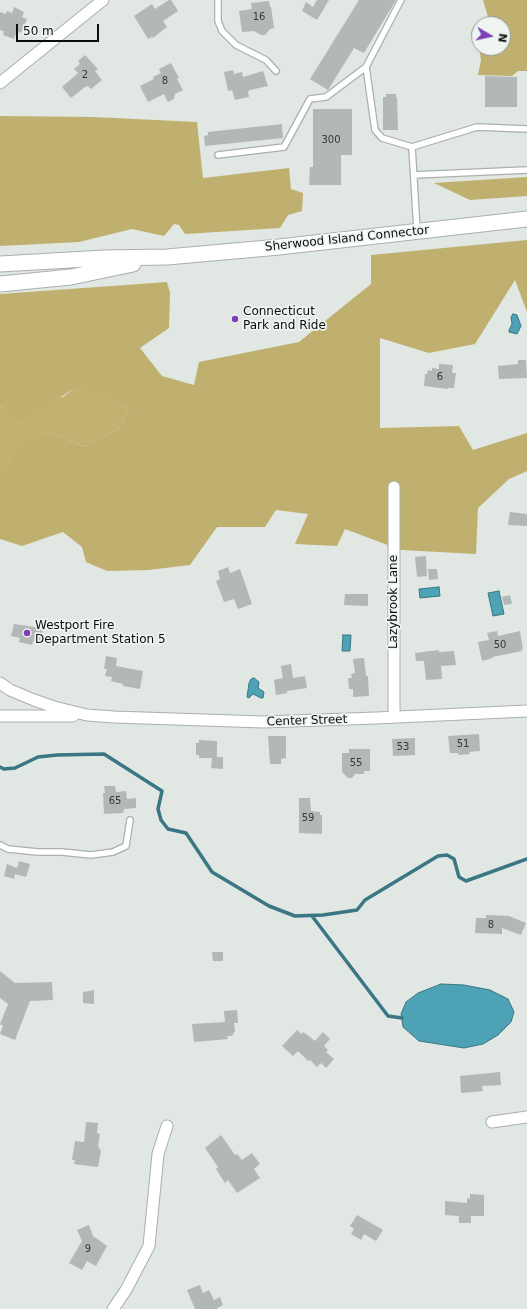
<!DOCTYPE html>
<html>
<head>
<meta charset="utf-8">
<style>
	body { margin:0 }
	#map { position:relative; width:527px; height:1309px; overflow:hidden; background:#e1e7e2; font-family:"DejaVu Sans",sans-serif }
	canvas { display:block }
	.north { position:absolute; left:471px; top:16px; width:40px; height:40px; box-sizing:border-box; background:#eef4f0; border:1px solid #949895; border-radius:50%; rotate:99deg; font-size:11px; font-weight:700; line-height:16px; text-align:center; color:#0c0e0d }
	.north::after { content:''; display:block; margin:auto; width:14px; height:18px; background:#7c3fb5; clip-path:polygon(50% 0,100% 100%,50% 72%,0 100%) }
	.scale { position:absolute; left:16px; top:24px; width:83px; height:18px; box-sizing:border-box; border:2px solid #0c0e0d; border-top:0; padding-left:5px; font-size:12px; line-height:14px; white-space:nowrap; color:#0c0e0d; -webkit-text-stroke:3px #eef4f0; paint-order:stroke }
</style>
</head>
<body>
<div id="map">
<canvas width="527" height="1309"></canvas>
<div class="north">N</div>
<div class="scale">50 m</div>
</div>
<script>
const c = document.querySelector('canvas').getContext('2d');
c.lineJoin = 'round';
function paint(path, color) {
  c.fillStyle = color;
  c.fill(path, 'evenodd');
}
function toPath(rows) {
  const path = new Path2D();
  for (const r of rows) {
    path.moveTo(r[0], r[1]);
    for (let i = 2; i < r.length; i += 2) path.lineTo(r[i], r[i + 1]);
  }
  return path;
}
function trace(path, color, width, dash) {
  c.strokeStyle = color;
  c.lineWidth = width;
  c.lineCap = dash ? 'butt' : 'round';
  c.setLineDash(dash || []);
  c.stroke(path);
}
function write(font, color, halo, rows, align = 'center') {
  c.font = font + ' "DejaVu Sans",sans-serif';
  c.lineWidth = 3.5;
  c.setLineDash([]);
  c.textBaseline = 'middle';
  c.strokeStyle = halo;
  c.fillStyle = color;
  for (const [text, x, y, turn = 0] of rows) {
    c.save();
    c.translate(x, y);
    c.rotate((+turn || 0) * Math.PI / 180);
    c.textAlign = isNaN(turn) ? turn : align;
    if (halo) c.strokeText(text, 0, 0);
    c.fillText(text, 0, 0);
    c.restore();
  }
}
const green = toPath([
	[81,383,129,409,119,429,85,447,51,433,0,479,0,408,4,406,63,397]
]);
const forest = toPath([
	[483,0,527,0,527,71,518,71,512,76,478,75,481,60,477,33,479,32,479,48,503,48,503,24,490,24],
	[0,116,93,117,197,122,203,178,289,168,291,189,303,193,302,211,288,215,280,228,185,234,179,225,174,224,164,236,132,229,79,242,0,246],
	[527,177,527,196,470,200,434,183],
	[527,240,527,312,515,280,475,344,429,353,380,338,380,428,459,426,473,450,527,433,527,471,509,479,478,508,476,554,401,550,345,529,337,546,295,544,308,514,276,510,265,527,217,527,190,565,148,570,107,571,86,562,82,547,63,532,22,546,0,539,0,479,23,442,51,433,85,447,119,429,129,409,81,384,25,420,8,416,4,406,0,408,0,294,167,282,170,293,169,328,140,348,162,376,194,385,199,362,299,342,371,284,371,255]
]);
const water = toPath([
	[513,314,517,315,521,326,517,334,509,332,509,330,512,324,511,317,513,314],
	[439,587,440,596,420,598,419,589,439,587],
	[499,591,504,614,493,616,488,593,499,591],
	[343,635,351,635,350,651,342,651,343,635],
	[254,678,259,682,258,688,264,692,263,698,261,698,253,694,249,698,247,697,249,683,251,679,254,678],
	[441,984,464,985,490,990,508,999,514,1012,511,1022,498,1035,483,1044,464,1048,419,1041,403,1027,401,1014,406,1002,418,993,441,984]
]);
const stream = toPath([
	[0,767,4,769,15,768,38,757,57,755,104,754,162,791,158,809,161,820,168,829,186,833,212,872,269,906,295,916,323,915,357,910,365,900,438,856,447,855,454,859,459,877,466,881,527,859],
	[312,916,388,1016,402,1018]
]);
const building = toPath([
	[169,0,171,0,178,11,163,21,167,27,153,38,152,37,148,39,134,16,152,4,155,9],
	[317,0,329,0,317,20,302,11,306,2,313,7],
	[359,0,396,0,364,53,354,48,328,90,310,79],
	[269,1,270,7,271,7,274,28,270,29,265,35,261,35,254,31,242,32,239,11,252,9,251,3],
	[14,7,24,12,22,17,27,19,21,33,17,31,14,39,3,35,4,31,0,30,0,12,6,14,7,11,12,13],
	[85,55,98,69,95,71,102,80,91,89,88,86,85,87,71,98,62,87,78,73,74,69,80,64,78,61],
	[171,63,179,78,177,79,183,90,175,94,174,99,168,102,164,94,148,102,140,86,154,79,153,77,161,73,159,69],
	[233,70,234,74,242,72,243,77,263,71,268,86,250,90,248,92,249,97,235,100,232,90,228,91,224,72],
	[485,76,517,77,517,107,485,107],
	[386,94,396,94,396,97,397,97,398,130,383,130,383,97,386,97],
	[313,109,352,109,352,155,341,155,341,185,309,185,310,167,313,167],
	[282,124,283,138,205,146,204,136,208,135,208,132],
	[518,360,526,360,527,378,499,379,498,366,518,364],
	[439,364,453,365,452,373,456,373,454,388,448,388,448,389,424,386,425,374,427,374,428,370,432,371,432,368,439,369],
	[510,512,527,514,527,526,508,525],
	[426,556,427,576,417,577,415,557],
	[228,567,230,573,240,569,252,604,238,609,234,599,224,602,216,581,220,579,218,571],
	[428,569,437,569,438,579,429,580],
	[345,594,368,594,368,606,344,605],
	[510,595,512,604,504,605,502,597],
	[14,624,35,627,43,630,40,642,33,641,32,645,19,642,20,638,11,636],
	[497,631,498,636,520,631,523,649,521,649,522,651,492,657,493,658,482,661,478,642,489,640,487,633],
	[439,650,439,652,454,651,456,665,441,666,442,679,426,680,424,661,416,661,415,653],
	[106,656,117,658,116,666,143,671,140,689,123,686,123,684,111,681,112,677,105,676,107,669,104,669],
	[364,658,366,676,368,676,369,696,353,697,353,689,349,689,348,678,352,678,351,674,355,673,353,659],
	[291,664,293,678,305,676,307,688,287,691,287,693,276,695,274,680,283,678,281,666],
	[479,734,480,751,469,752,470,754,459,755,458,753,450,753,448,736],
	[268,736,286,736,286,758,281,759,281,764,270,764],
	[415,738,415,755,393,756,392,739],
	[199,740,217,741,217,757,223,757,223,769,211,768,212,758,199,758,199,755,196,755,196,743,199,743],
	[349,749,370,749,370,771,364,771,364,774,355,774,352,778,348,778,342,772,342,753,349,753],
	[104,786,115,786,116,792,126,791,127,799,136,798,136,808,124,809,123,813,104,814,103,793,105,793],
	[299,798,310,798,311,811,320,812,320,815,322,815,322,834,299,833],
	[19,861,30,864,26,877,15,874,14,879,4,876,7,864,17,868],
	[486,915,509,916,526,923,521,935,502,928,502,934,475,933,476,918,486,918],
	[212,952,223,952,223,961,213,961],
	[0,971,15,983,52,982,53,1000,30,1001,15,1040,0,1034,3,1026,0,1024,8,1004,0,998],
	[94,990,94,1004,83,1003,83,992],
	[237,1010,238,1023,234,1023,235,1031,232,1036,227,1036,228,1039,194,1042,192,1024,225,1022,224,1011],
	[297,1030,301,1034,303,1032,306,1034,315,1041,323,1032,330,1039,324,1046,328,1050,326,1052,334,1059,326,1068,321,1063,317,1067,310,1060,308,1061,298,1051,293,1056,282,1046],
	[500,1072,501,1085,482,1086,483,1091,461,1093,460,1076],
	[86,1122,98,1123,97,1133,100,1134,98,1146,101,1151,98,1167,74,1164,75,1160,72,1160,75,1141,84,1142],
	[221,1135,235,1155,237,1154,242,1160,252,1153,260,1164,254,1169,260,1178,237,1193,228,1180,225,1183,216,1169,218,1167,205,1148],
	[470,1194,484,1195,484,1216,471,1216,471,1223,459,1223,459,1216,445,1215,445,1201,467,1203,467,1198,470,1199],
	[357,1215,383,1230,376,1241,364,1234,361,1240,351,1234,354,1229,350,1226],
	[89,1225,93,1236,107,1246,96,1266,87,1261,82,1270,69,1263,82,1241,77,1230],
	[200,1285,203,1293,209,1290,214,1300,220,1297,223,1305,217,1308,218,1309,195,1309,187,1290]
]);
const service = toPath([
	[218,0,218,21,222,31,236,45,266,60,276,71],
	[401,0,366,67,375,130,382,138,412,147,477,127,527,129],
	[412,147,417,230],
	[218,155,284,147,310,99,326,97,366,67],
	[414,175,527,170],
	[0,845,8,849,38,852,62,852,91,855,113,852,126,846,130,820]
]);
const minor = toPath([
	[0,83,103,0],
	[394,487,394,717],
	[0,683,10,690,34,700,54,707,87,715,114,717,263,722,376,718,527,711],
	[0,716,73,716],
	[492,1122,527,1117],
	[113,1309,126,1290,149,1246,158,1154,167,1126]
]);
const secondary = toPath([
	[0,264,104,258,167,257,279,247,527,219],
	[0,284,71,277,133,264]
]);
const markers = [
	[235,319,4,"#7c3fb5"],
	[27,633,4,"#7c3fb5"]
];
const numberNames = [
	["16",259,17],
	["2",85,75],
	["8",165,81],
	["300",331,140],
	["6",440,377],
	["50",500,645],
	["51",463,744],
	["53",403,747],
	["55",356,763],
	["65",115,801],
	["59",308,818],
	["8",491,925],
	["9",88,1249]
];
const streetNames = [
	["Sherwood Island Connector",347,239,-6],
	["Lazybrook Lane",394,602,-90],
	["Center Street",307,721,-2]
];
const poiNames = [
	["Connecticut",243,312],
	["Park and Ride",243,326],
	["Westport Fire",35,626],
	["Department Station 5",35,640]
];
paint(green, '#c2b171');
paint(forest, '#c0b06f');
paint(water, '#4da2b5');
trace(water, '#3a7683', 1);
trace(stream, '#3a7683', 3.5);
paint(building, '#b1b8b7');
trace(service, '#aab0ab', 8);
trace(minor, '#aab0ab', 13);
trace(secondary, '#aab0ab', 17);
trace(service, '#fff', 5.5);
trace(minor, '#fff', 11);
trace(secondary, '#fff', 15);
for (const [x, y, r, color] of markers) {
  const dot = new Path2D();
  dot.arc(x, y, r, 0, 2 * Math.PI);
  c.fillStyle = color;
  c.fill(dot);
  trace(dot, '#eef4f0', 1.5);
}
write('10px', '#353838', null, numberNames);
write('12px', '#0c0e0d', '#eef4f0', streetNames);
write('12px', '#0c0e0d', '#eef4f0', poiNames, 'left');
</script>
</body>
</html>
